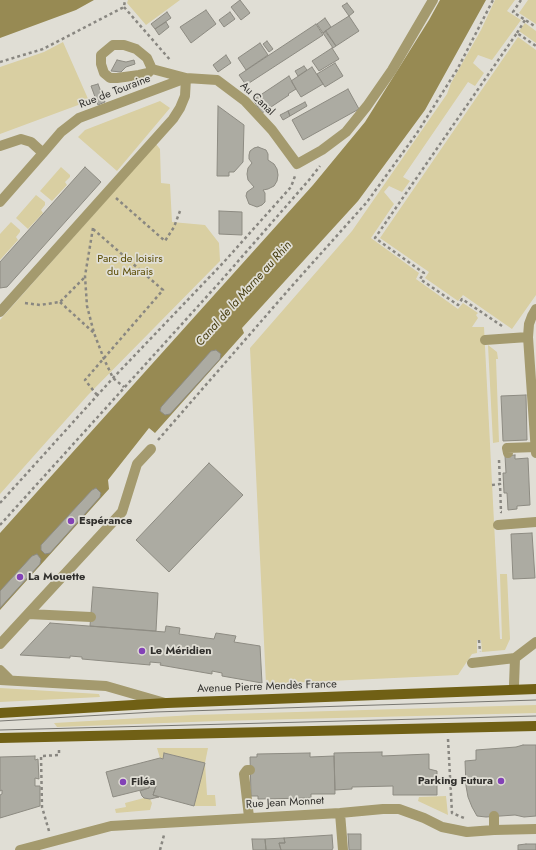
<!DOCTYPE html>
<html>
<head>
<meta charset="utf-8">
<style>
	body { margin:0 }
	canvas { display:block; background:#e0ded5 }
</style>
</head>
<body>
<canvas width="536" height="850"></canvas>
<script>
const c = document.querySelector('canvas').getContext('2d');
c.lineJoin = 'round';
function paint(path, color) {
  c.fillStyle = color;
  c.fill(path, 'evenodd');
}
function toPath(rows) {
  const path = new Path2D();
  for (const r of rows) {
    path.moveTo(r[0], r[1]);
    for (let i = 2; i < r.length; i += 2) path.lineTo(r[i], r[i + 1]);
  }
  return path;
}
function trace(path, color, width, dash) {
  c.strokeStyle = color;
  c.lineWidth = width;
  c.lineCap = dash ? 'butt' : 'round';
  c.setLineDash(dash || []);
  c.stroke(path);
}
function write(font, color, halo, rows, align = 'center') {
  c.font = font + ' Jost,sans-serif';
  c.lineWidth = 3.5;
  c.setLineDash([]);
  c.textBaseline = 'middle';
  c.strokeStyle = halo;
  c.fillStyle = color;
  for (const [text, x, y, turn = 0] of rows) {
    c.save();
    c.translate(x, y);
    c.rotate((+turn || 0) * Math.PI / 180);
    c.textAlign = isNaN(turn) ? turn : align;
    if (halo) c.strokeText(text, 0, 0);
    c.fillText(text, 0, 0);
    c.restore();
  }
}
const green = toPath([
	[128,0,180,0,146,25,127,3],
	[495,0,515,0,507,11,521,20,492,60,478,55,473,63,484,73,475,86,468,82,403,177,410,181,402,192,389,186,384,192,394,204,371,238,419,273,416,279,458,309,463,303,478,313,476,315,478,318,472,327,484,327,500,639,502,639,500,574,507,574,510,639,505,650,482,652,481,640,477,640,477,653,472,654,458,675,266,684,250,348,352,231,447,94,451,83,481,30],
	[528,0,536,0,536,24,519,13],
	[525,23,536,31,536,43,519,31],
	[518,37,536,50,536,295,512,329,463,295,458,301,425,278,429,272,380,238],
	[63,42,89,101,0,134,0,67,44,52],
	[160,101,170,108,117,171,78,137,85,130],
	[156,144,160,149,161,183,170,184,172,222,205,225,219,243,220,261,88,395,0,494,0,320],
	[61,167,70,175,70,177,65,182,67,185,52,201,40,191],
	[36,195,45,202,45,205,41,210,43,213,28,229,16,218],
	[11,222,20,230,20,232,16,237,18,240,0,260,0,234],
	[488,345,497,352,498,359,496,359,499,442,493,443],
	[0,688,99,694,100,697,0,702],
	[536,705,536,713,218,721,57,727,54,723,194,715],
	[157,748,208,748,205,763,207,795,215,795,216,806,194,806,204,763,165,753,163,759,160,758],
	[446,796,448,815,418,801,419,797],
	[144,798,150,799,152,803,150,810,116,813,115,809,126,807,125,803]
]);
const water = toPath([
	[0,0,94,0,76,10,0,38],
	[440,0,486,0,425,110,358,201,242,328,244,333,155,433,149,428,108,480,109,489,0,610,0,533,313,185,365,122,429,20]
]);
const building = toPath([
	[240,0,250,13,241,20,231,7,240,0],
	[347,3,354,12,349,16,342,6,347,3],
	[206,10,216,24,191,43,180,27,206,10],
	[167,12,171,18,155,29,151,24,167,12],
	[230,12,235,19,224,27,219,20,230,12],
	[349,16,359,31,336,46,325,31,349,16],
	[325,18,331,27,323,33,317,24,325,18],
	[166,22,169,27,159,35,155,29,166,22],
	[316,24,323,35,246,85,239,75,316,24],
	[326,31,336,46,333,48,323,33,326,31],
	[267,41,273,49,269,52,263,44,267,41],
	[260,43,268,55,246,70,238,58,260,43],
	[332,48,339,59,319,71,312,61,332,48],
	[226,55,231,63,218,72,213,65,226,55],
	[117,60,126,62,134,60,135,64,126,67,121,72,111,71,117,60],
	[335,63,343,76,325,87,317,74,335,63],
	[304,66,307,70,298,76,295,71,304,66],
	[312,67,323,84,301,97,291,81,312,67],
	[289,76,296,89,288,94,289,95,262,113,253,100,289,76],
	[98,84,105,102,98,105,91,86,98,84],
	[348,89,359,109,303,140,292,120,348,89],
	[305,102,307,106,290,116,288,111,305,102],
	[218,106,244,125,243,162,234,172,229,172,229,176,217,176,218,106],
	[288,111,290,116,283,120,280,115,288,111],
	[258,147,266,150,268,154,268,160,274,164,277,169,278,175,277,181,274,186,268,189,263,190,265,193,265,202,262,205,257,207,249,204,246,196,247,192,254,187,248,180,247,174,248,168,252,163,249,159,249,155,250,151,254,148,258,147],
	[85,167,101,182,7,287,0,288,0,262,85,167],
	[219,211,242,212,242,235,219,234,219,211],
	[216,350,221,354,220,359,170,414,165,415,160,411,161,407,211,351,216,350],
	[526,395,527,440,503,441,501,396,526,395],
	[515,455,515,459,528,458,530,505,517,506,517,509,508,510,507,493,504,493,503,473,506,473,505,456,515,455],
	[209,463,243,495,169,572,136,540,209,463],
	[96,488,101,493,100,497,50,553,45,554,41,550,41,545,92,490,96,488],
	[532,533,535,578,513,579,511,534,532,533],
	[37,554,41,559,40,564,0,608,0,591,32,556,37,554],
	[93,587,158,593,156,631,90,626,93,587],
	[50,623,165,632,166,626,180,628,179,634,214,639,216,633,236,636,234,642,260,646,262,683,222,676,222,673,212,671,212,674,160,665,161,663,150,662,150,665,82,659,82,657,70,656,70,658,20,655,50,623],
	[523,745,536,745,536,816,524,817,515,815,486,817,477,816,472,807,468,797,466,786,465,761,476,760,476,750,516,747,523,745],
	[382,752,382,756,429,754,429,769,437,771,437,795,393,795,393,786,352,787,352,789,335,790,334,753,382,752],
	[164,753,205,763,194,806,153,795,156,786,150,785,149,788,113,797,106,772,160,758,163,759,164,753],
	[310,753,310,757,334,756,335,794,311,794,311,798,258,799,258,796,251,796,250,757,257,757,257,754,310,753],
	[35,756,35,760,38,759,39,779,35,778,35,786,40,786,40,806,0,818,0,795,2,794,2,790,0,791,0,757,35,756],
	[150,785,156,786,153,795,159,797,150,799,144,798,142,796,140,791,149,788,150,785],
	[348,834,361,834,361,850,349,850,348,834],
	[332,835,333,848,332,850,281,850,279,843,285,843,284,838,332,835],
	[284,838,285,843,279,843,281,850,266,850,265,839,284,838],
	[252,839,265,839,266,850,253,850,252,839],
	[526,844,536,844,536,850,518,850,518,845,526,844]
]);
const path = toPath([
	[521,0,513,12,536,27],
	[124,7,171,61],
	[517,33,525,20],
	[0,62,43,49,124,7,125,0],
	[116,198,165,241,174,227,180,211],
	[93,228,85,276,87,306,94,333,104,359,113,378,124,387],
	[93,229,163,290,85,380,97,395],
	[60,302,94,333],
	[25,303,40,305,60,302,85,277],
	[502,326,462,299,458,305,420,279,424,273,375,238,517,33,536,46],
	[158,440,291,287,367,202,417,133,458,68,493,0],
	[499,460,500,484],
	[492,485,500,484,501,512,502,512],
	[0,503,113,378,223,263,291,187,295,176],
	[0,525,219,283,309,180,320,166],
	[479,640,480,652],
	[448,739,452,813,464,818],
	[49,831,42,807,41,756,59,755,59,748],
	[160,850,164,835]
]);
const minor = toPath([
	[152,69,148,73,139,75,117,78,110,78,104,73,101,64,101,55,113,45,124,45,136,49,147,58,152,69,186,78,217,80,245,101,272,130,297,164,322,150,346,132,367,106,392,70,433,0],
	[0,146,21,139,31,142,43,153,61,132,79,118,186,78],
	[0,202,43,153],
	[536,309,532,316,529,324,528,337,536,453],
	[0,312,173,119,180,108,185,96,186,78],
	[485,340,528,337],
	[508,453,507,448,536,447],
	[498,525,536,522],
	[28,614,91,617],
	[0,644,122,512,137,464,151,449],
	[472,663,515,658],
	[0,670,10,680],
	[0,680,106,686,165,703],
	[514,685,515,658,536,642],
	[340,813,343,850],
	[249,817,244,774,247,770,250,770],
	[494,830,494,816],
	[20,850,111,826,340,813,383,809,399,809,424,818,442,827,467,832,494,830,536,829]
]);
const major = toPath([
	[0,713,167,703,536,689],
	[0,738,536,726]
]);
const tram = toPath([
	[0,721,155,712,536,700],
	[0,730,536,716]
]);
const markers = [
	[71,521,4,"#8342b7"],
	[20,577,4,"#8342b7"],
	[142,651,4,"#8342b7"],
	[501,781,4,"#8342b7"],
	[123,782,4,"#8342b7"]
];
const streetNames = [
	["Rue de Touraine",115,92,-21],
	["Au Canal",257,99,44],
	["Avenue Pierre Mendès France",267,687,-2],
	["Rue Jean Monnet",285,803,-3]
];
const parkNames = [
	["Parc de loisirs",130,259],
	["du Marais",130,272]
];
const poiNames = [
	["Espérance",79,521],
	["La Mouette",28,577],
	["Le Méridien",150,651],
	["Parking Futura",493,781,"right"],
	["Filéa",131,782]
];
const waterNames = [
	["Canal de la Marne au Rhin",244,294,-48]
];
paint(green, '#d9cfa2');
paint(water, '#978a53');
paint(building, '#acaba2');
trace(building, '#8d8b82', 1);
trace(path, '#898781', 2.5, [3, 3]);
trace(minor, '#a49a6e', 10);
trace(major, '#706015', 10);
trace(tram, '#787771', 1);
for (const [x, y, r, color] of markers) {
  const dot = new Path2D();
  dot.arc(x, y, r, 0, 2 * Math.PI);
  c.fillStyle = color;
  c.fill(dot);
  trace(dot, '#e0ded5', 1.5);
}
write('11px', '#302f2c', '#e0ded5', streetNames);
write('11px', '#5b4d05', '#e0ded5', parkNames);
write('bold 11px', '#302f2c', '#e0ded5', poiNames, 'left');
write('italic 12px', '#453c0e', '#e0ded5', waterNames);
</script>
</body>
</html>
